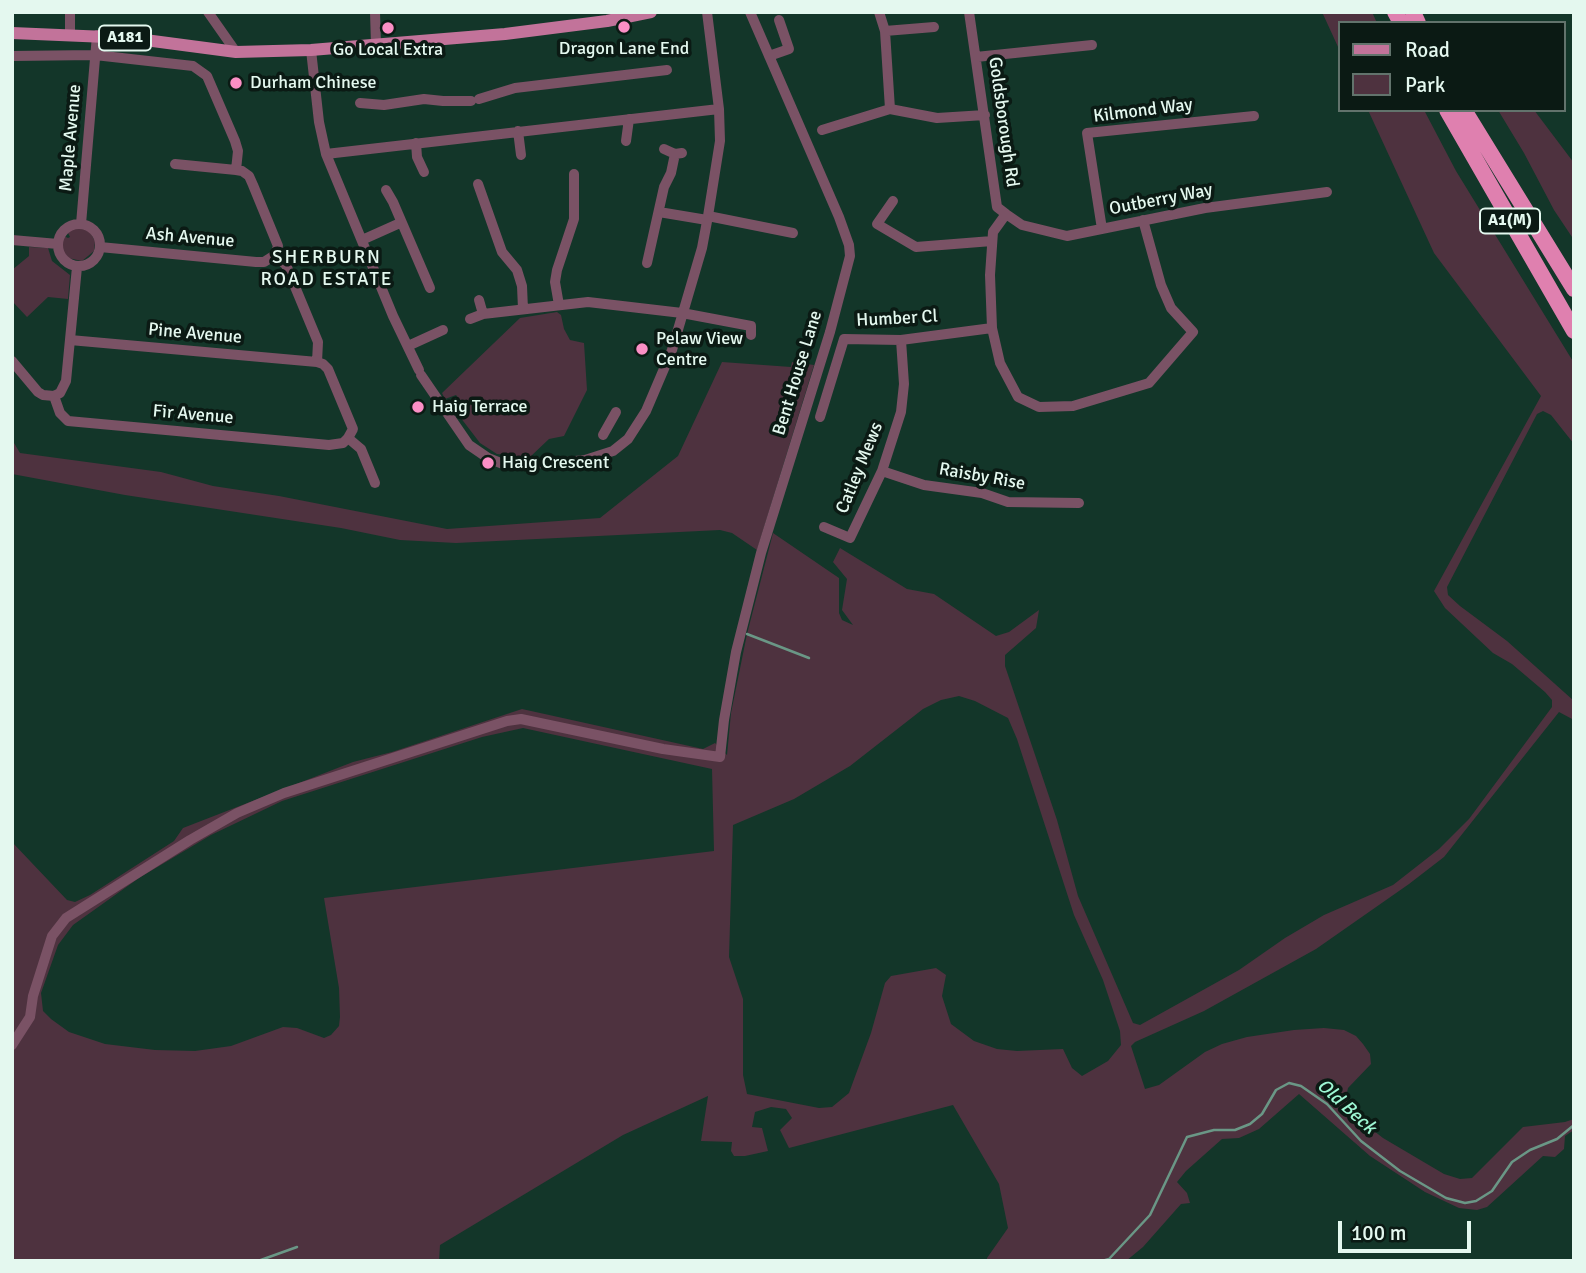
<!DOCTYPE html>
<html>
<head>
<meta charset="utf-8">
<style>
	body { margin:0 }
	#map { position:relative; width:1586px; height:1273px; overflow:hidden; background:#133629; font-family:Signika,sans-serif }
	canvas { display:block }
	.frame { position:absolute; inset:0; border:14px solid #e4f8ef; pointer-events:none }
	.legend { position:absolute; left:1338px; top:21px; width:228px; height:91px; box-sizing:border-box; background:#0b1a14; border:2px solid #62736c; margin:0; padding:9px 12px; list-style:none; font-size:21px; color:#e4f8ef }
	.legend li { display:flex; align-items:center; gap:14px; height:35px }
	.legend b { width:35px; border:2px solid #62736c }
	.scale { position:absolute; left:1338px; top:1221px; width:133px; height:32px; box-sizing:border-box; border:4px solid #e4f8ef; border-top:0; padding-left:9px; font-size:21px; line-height:24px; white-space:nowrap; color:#e4f8ef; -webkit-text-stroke:5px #0b1a14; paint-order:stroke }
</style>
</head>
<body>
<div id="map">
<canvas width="1586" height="1273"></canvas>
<div class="frame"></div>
<ul class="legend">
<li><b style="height:9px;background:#c2739a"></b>Road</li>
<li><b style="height:19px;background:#4e323f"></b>Park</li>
</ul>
<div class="scale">100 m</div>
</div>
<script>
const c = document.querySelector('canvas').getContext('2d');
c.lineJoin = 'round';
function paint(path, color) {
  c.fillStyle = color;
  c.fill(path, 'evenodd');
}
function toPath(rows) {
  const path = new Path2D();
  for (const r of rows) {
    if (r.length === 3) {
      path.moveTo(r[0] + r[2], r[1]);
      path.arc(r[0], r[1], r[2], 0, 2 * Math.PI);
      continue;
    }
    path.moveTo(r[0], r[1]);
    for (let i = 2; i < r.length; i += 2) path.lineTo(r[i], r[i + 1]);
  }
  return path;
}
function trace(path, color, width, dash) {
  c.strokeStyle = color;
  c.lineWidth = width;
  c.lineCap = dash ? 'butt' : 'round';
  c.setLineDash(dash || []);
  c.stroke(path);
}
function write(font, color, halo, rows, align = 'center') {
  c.font = font + ' Signika,sans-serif';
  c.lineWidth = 7;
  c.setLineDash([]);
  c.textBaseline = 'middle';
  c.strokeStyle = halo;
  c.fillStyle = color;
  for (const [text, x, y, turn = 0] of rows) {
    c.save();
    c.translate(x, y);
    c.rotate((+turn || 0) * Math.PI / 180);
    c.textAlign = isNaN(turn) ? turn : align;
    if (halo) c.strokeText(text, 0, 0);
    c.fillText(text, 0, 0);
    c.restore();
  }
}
const green = toPath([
	[1322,12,1372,12,1377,23,1339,23,1339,49],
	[1368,110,1424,110,1456,171,1574,363,1574,444,1551,415,1543,411,1537,414,1447,587,1448,595,1460,606,1507,641,1574,701,1574,720,1559,712,1444,857,1409,884,1316,949,1204,1011,1135,1042,1131,1046,1145,1089,1159,1085,1205,1052,1222,1044,1247,1037,1294,1030,1324,1028,1344,1030,1356,1036,1363,1044,1370,1054,1371,1064,1348,1088,1346,1097,1349,1106,1360,1120,1383,1138,1444,1174,1460,1179,1472,1178,1523,1127,1565,1122,1574,1119,1574,1130,1565,1136,1564,1149,1555,1157,1543,1156,1487,1207,1477,1210,1459,1208,1425,1192,1370,1156,1299,1094,1259,1129,1239,1138,1222,1139,1186,1171,1177,1182,1187,1193,1190,1203,1181,1204,1143,1247,1126,1261,987,1261,987,1258,1008,1228,999,1184,953,1105,789,1148,780,1130,792,1118,786,1109,771,1107,755,1112,752,1127,762,1128,768,1151,745,1156,734,1156,731,1151,732,1142,701,1141,708,1096,623,1135,440,1245,439,1261,12,1261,12,842,67,900,75,902,90,895,174,841,183,828,353,762,392,752,522,709,703,749,715,743,727,755,731,713,747,634,773,533,839,578,839,613,842,620,853,625,842,610,847,579,833,562,840,548,907,589,934,594,996,636,1009,632,1039,610,1036,628,1005,655,1005,666,1057,820,1078,896,1133,1023,1140,1025,1239,970,1285,938,1324,915,1393,885,1439,849,1469,819,1552,707,1552,700,1545,692,1512,664,1493,653,1445,608,1434,591,1541,396,1434,253],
	[959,696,975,701,1008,718,1017,739,1074,915,1103,980,1120,1031,1121,1045,1108,1061,1082,1076,1072,1068,1063,1049,1017,1051,997,1049,974,1041,951,1024,942,996,946,975,936,968,891,976,885,983,871,1033,849,1093,832,1107,819,1108,747,1094,743,1075,743,999,729,957,733,825,794,799,850,766,923,709,941,700],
	[523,728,712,769,714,851,324,898,339,988,340,1017,339,1026,331,1035,324,1038,297,1028,283,1027,231,1046,195,1051,155,1050,105,1044,69,1032,51,1019,43,1011,41,993,58,945,73,925,139,878,211,835,282,801,482,737],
	[1498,110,1534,110,1574,163,1574,240,1554,210,1524,153],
	[72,229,83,229,90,232,95,241,94,251,82,261,68,258,61,248,64,236,68,238,70,237,68,233],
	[29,247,48,248,52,261,70,275,68,299,48,297,27,317,12,301,12,270,29,256],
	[557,312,561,315,564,329,570,340,584,343,587,390,564,436,549,439,530,457,497,454,480,443,457,413,465,406,456,395,445,399,442,393,520,318],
	[722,362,791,367,792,362,814,365,757,550,732,533,720,530,456,543,400,540,341,528,125,495,12,474,14,443,20,453,161,472,213,486,279,496,447,529,600,518,678,456]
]);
const stream = toPath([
	[747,634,809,658],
	[258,1261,297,1247],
	[1102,1261,1109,1259,1150,1215,1187,1137,1214,1130,1235,1130,1250,1124,1262,1114,1276,1090,1289,1083,1301,1086,1327,1104,1361,1141,1400,1171,1446,1198,1465,1203,1476,1201,1492,1191,1512,1162,1530,1150,1557,1139,1574,1125]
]);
const minor = toPath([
	[208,12,236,52],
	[375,12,376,45],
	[879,12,885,31],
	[969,12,997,207,1006,214,993,232,990,275,992,328,1000,363,1018,397,1039,407,1073,406,1149,383,1193,332,1171,308,1161,285,1143,220],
	[70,34,70,12],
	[311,50,319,122,326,154,393,316,419,370],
	[12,56,95,55,193,66,207,76,235,141,238,151,236,170,242,171,249,176,253,185,278,246,275,255,286,265,318,342,317,362,323,364,328,369,353,429,348,438,361,449,375,483],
	[769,56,789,49,779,20],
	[976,57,1092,45],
	[479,99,515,88,667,70],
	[360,103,384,105,424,99,443,101,471,101],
	[890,109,885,31,934,27],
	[822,130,890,109,937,118,985,115],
	[518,131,521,155],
	[626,141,629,119],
	[416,143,417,157,424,172],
	[664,149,675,154,682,153],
	[326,154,719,109],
	[175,164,236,170],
	[478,184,502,252,517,270,522,286,523,309],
	[386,190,393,202,430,288],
	[893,201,877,224,916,247,992,241],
	[659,212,707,220],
	[1006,214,1022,225,1067,236,1205,208,1327,192],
	[708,216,793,233],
	[79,245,21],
	[81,224,97,35],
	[1102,229,1087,133,1254,116],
	[12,240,58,244],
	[362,240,400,223],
	[100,247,256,262,264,262,275,255],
	[647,263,664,187,671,173,675,154],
	[479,300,483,314],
	[559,305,555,282,557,270,574,219,574,174],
	[470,319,483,314,588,302,682,313,751,326,751,335],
	[70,340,317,362],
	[408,346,443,330],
	[12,361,38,392,43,395,54,396,60,413,68,421,329,445,343,443,348,438],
	[421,375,469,445,488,458,503,464,556,463,585,460,613,451,628,439,646,411,672,350,702,248,708,216,720,141,719,109,707,12],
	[54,396,60,393,66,381,77,267],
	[820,417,844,339,901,340,992,328],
	[603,435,616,412],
	[882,471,924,485,982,493,1008,502,1079,503],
	[824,527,850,538,882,471,901,412,904,384,901,340],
	[12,1045,30,1017,33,996,52,936,66,918,190,840,237,813,284,793,507,721,521,719,663,749,720,757,724,720,736,652,761,553,830,332,850,256,849,245,839,217,750,12]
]);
const major = toPath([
	[12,33,130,38,236,52,311,50,505,34,607,21,651,12]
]);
const highway = toPath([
	[1395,12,1401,23],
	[1413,12,1418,23],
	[1447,110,1574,331],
	[1464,110,1574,289]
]);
const markers = [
	[624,27,7,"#fb8fc5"],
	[388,28,7,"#fb8fc5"],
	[236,83,7,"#fb8fc5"],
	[642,349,7,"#fb8fc5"],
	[418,407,7,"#fb8fc5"],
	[488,463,7,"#fb8fc5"]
];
const shields = [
	[125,38,52],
	[1510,221,60]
];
const shieldNames = [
	["A181",125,38],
	["A1(M)",1510,221]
];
const poiNames = [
	["Dragon Lane End",624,49,"center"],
	["Go Local Extra",388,50,"center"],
	["Durham Chinese",250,83],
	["Pelaw View",656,339],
	["Centre",656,360],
	["Haig Terrace",432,407],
	["Haig Crescent",502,463]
];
const streetNames = [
	["Kilmond Way",1143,111,-7],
	["Goldsborough Rd",1003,122,82],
	["Maple Avenue",71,138,-85],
	["Outberry Way",1161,200,-11],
	["Ash Avenue",190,238,5],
	["Humber Cl",897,319,-3],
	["Pine Avenue",195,334,5],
	["Bent House Lane",798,373,-73],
	["Fir Avenue",193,415,5],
	["Catley Mews",860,468,-68],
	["Raisby Rise",982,477,10]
];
const neighbourhoodNames = [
	["SHERBURN",327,258],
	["ROAD ESTATE",327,280]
];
const waterNames = [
	["Old Beck",1346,1107,42]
];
paint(green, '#4e323f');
trace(stream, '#6a9786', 2.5);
trace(minor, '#7a5265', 10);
trace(major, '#c2739a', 12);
trace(highway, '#df80af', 16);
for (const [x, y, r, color] of markers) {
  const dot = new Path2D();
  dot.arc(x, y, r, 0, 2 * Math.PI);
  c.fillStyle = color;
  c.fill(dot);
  trace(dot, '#0b1a14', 2.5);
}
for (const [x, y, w] of shields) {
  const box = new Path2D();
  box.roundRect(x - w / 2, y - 12.5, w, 25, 5);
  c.fillStyle = '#0b1a14';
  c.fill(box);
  trace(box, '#e4f8ef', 2);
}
write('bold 16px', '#e4f8ef', null, shieldNames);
write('18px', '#e4f8ef', '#0b1a14', poiNames, 'left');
write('18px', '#e4f8ef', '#0b1a14', streetNames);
c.letterSpacing = '2px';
write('19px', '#e4f8ef', '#0b1a14', neighbourhoodNames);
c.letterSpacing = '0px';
write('italic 19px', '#9df6d3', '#0b1a14', waterNames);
</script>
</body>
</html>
